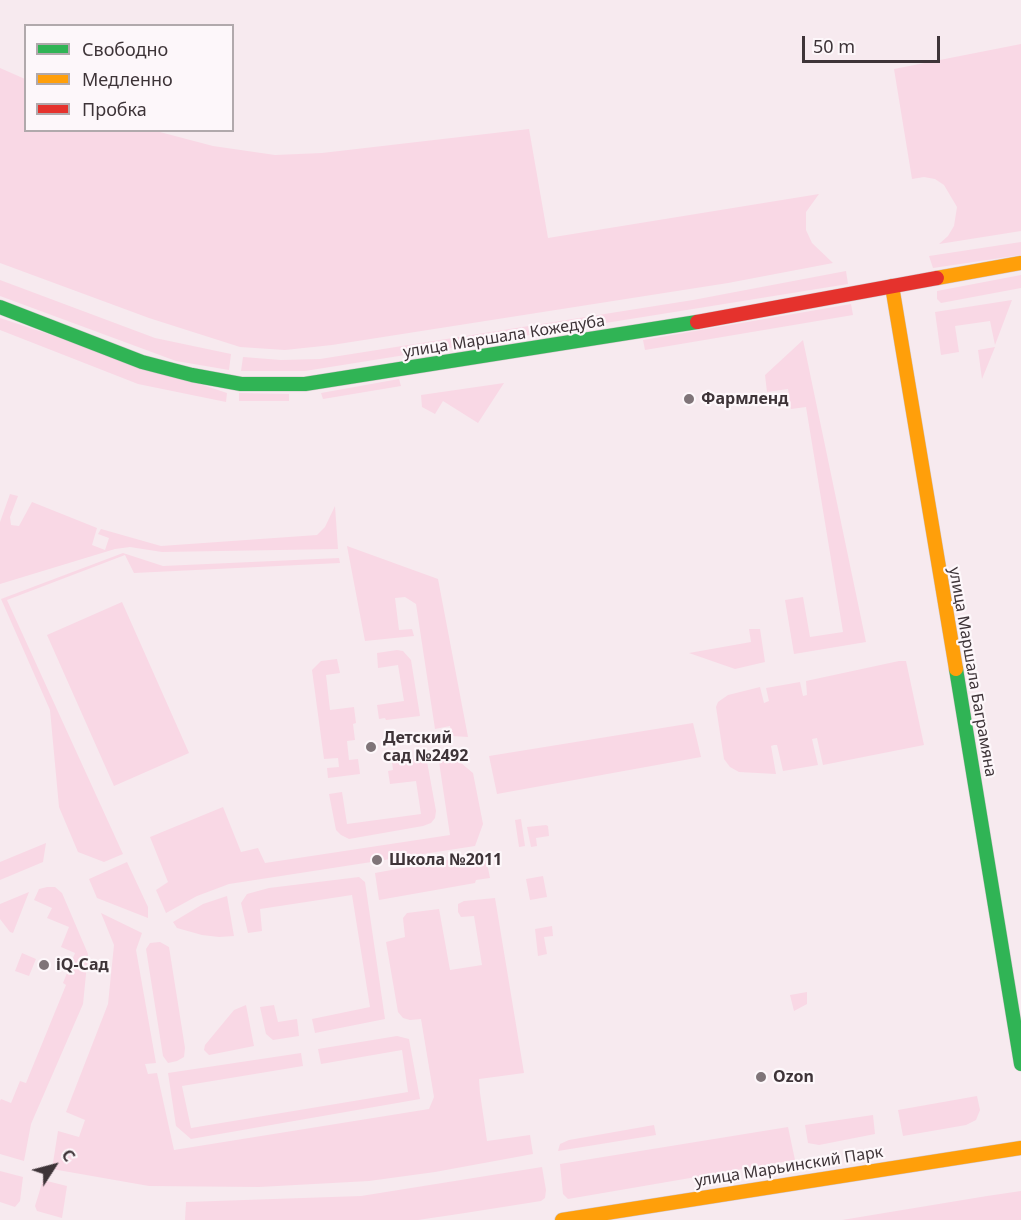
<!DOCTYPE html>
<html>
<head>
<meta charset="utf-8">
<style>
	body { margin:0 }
	#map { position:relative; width:1021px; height:1220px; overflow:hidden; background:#f7eaef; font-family:"Noto Sans",sans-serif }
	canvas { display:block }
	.legend { position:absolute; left:24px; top:24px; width:210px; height:108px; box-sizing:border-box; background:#fdf7fa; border:2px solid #b1a9ac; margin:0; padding:8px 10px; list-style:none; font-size:18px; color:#3e3438 }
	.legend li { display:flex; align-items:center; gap:12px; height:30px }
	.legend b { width:30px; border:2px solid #b1a9ac }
	.north { position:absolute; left:24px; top:1136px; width:60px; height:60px; -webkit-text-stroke:4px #fdf7fa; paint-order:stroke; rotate:54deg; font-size:16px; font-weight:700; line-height:24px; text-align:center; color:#3e3438 }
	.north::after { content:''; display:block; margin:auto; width:21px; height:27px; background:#3e3438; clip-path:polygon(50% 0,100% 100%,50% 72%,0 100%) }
	.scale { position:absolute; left:802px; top:36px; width:138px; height:27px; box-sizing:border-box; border:3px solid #3e3438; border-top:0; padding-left:8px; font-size:18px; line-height:21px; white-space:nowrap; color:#3e3438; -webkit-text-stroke:4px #fdf7fa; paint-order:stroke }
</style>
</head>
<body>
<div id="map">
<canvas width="1021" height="1220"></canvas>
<ul class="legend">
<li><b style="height:8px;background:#30b455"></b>Свободно</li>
<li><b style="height:8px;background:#ff9f0a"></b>Медленно</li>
<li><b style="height:8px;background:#e5322d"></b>Пробка</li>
</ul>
<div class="north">С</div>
<div class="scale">50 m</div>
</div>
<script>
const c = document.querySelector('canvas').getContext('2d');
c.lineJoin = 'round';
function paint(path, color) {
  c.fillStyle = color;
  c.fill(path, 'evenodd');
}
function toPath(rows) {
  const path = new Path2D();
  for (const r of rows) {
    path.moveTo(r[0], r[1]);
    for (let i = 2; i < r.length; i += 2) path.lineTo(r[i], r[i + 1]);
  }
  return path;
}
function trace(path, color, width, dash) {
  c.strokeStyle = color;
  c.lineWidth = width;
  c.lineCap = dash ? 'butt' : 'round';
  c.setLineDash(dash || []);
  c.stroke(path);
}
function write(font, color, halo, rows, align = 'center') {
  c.font = font + ' "Noto Sans",sans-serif';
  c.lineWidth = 4.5;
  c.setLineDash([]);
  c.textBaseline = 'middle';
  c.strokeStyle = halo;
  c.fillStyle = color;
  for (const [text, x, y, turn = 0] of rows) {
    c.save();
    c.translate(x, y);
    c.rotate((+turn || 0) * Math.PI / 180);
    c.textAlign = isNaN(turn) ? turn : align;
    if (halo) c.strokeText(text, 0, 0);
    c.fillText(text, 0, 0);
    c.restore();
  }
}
const green = toPath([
	[1021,44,1021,231,939,244,948,236,954,226,957,207,944,185,935,179,924,177,912,179,894,69],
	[0,68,25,79,26,130,156,131,213,146,275,155,322,153,529,129,548,238,819,194,806,212,806,230,812,243,833,263,728,283,332,345,285,350,240,347,149,318,0,263],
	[1021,242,1021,255,933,268,929,256],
	[846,271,848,284,693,309,305,371,241,371,243,357,281,360,320,359,693,300],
	[1021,275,1021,288,941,303,937,299,937,291],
	[0,280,155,338,231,354,229,370,176,361,0,296],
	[1012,300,995,345,990,321,955,326,959,352,941,355,935,312],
	[851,304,853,315,645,350,643,340],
	[0,318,227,393,226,402,138,384,0,330],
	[803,340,866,642,794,654,785,600,803,597,810,637,843,632,806,407,791,409,788,389,767,392,765,375],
	[995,347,982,379,978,350],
	[399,379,401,386,323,399,321,393],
	[504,383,478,423,443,401,435,414,422,407,421,395],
	[239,393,289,394,289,401,239,401],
	[10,494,18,496,10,517,11,525,19,526,32,502,97,528,92,545,105,550,109,538,98,534,101,529,161,546,317,535,325,527,335,506,338,549,162,552,130,547,115,549,0,584,0,522],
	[347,546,438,579,468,737,452,736,450,726,435,729,416,604,405,597,395,598,399,630,412,629,414,636,365,641],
	[123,553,163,566,339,558,340,563,134,573,125,555,7,600,123,854,104,862,78,852,59,807,50,710,1,599],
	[122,602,189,753,114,786,47,635],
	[749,629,760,629,765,662,735,669,689,653,751,642],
	[397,650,403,651,411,660,420,716,386,720,385,718,379,719,377,705,404,701,398,665,378,668,377,653],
	[337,659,340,673,326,675,330,710,354,707,356,723,353,724,355,740,347,741,349,760,358,759,360,774,328,778,327,768,339,767,338,758,324,759,312,670,321,661],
	[899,661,906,661,924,745,823,765,817,738,812,739,818,765,783,771,777,745,774,745,771,746,776,774,739,772,730,767,724,759,716,707,718,702,728,695,760,687,764,703,769,701,766,688,800,682,803,696,807,695,806,681],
	[693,723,701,757,497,794,489,756],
	[455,753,458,753,461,763,473,773,483,824,475,846,229,884,197,896,166,913,156,890,168,882,150,837,223,807,241,852,258,848,265,863,450,835,438,755],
	[426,756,436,811,435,818,431,823,423,826,349,839,341,835,336,830,329,794,342,792,347,824,421,814,416,781,390,784,388,771,393,770,392,762],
	[521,819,525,846,519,847,515,820],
	[546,825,548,826,549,836,536,838,537,846,531,847,527,827],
	[46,843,43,862,0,880,0,862],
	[485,853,490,878,476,880,475,883,379,900,375,873],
	[127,862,148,907,148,918,97,898,89,879],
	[543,876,547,897,530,900,526,879],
	[359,877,365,882,385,1019,315,1033,312,1019,370,1007,352,895,260,909,262,931,248,933,241,903,247,894,269,888],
	[47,887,55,887,62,893,88,954,83,1004,31,1124,24,1161,0,1154,0,1101,1,1099,11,1103,20,1081,26,1083,66,985,63,983,75,953,61,947,69,927,47,918,52,908,34,900,39,889],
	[29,892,13,933,10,932,0,919,0,904],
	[227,896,234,936,219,937,202,935,177,928,173,922,203,904],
	[495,898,524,1073,479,1079,480,1093,487,1141,530,1135,533,1154,435,1172,369,1181,259,1187,149,1186,52,1169,58,1131,79,1137,85,1120,66,1112,108,1004,114,945,101,913,142,933,136,950,156,1063,145,1064,148,1074,157,1073,174,1150,429,1109,434,1097,421,1019,410,1020,403,1018,398,1012,386,942,405,937,403,918,407,913,439,909,450,970,482,965,474,916,461,917,458,912,458,904,464,901],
	[552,926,553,936,544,937,547,954,538,956,535,929],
	[160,942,169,947,185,1048,184,1057,177,1061,168,1063,163,1056,146,949,150,943],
	[22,953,36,959,29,976,15,971],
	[807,992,807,1004,794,1011,790,995],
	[246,1005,254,1046,209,1055,204,1050,205,1045,234,1010],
	[274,1005,278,1022,297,1019,299,1036,273,1040,266,1034,260,1007],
	[397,1036,409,1039,420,1099,191,1139,176,1126,168,1073,301,1053,303,1066,182,1086,191,1128,408,1092,402,1050,321,1064,318,1049],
	[977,1096,980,1110,976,1120,966,1125,903,1136,898,1110],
	[873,1115,875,1134,819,1145,808,1143,805,1125],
	[654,1125,656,1135,558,1151,560,1144,569,1140],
	[788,1127,795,1160,568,1199,563,1194,560,1164],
	[542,1167,546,1190,545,1198,541,1201,465,1213,418,1220,185,1220,186,1202,361,1196],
	[0,1171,23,1177,20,1201,15,1207,0,1202],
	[43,1180,67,1186,62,1218,37,1211,35,1206],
	[1021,1191,1021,1220,842,1220,987,1196]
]);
const fast = toPath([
	[0,307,142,362,192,375,241,384,305,384,697,322],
	[956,669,1021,1064]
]);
const slow = toPath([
	[937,278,1021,263],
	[892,286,956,669],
	[562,1220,1021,1148]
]);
const jam = toPath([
	[697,322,937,278]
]);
const markers = [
	[689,399,6,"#7f7478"],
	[371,747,6,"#7f7478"],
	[377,860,6,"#7f7478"],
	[44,965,6,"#7f7478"],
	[761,1077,6,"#7f7478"]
];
const streetNames = [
	["улица Маршала Кожедуба",504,337,-9],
	["улица Маршала Баграмяна",972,672,80],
	["улица Марьинский Парк",789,1167,-9]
];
const poiNames = [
	["Фармленд",701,399],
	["Детский",383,738],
	["сад №2492",383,756],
	["Школа №2011",389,860],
	["iQ-Сад",56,965],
	["Ozon",773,1077]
];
paint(green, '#f9d8e5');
trace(fast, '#d2c7cb', 15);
trace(slow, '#d2c7cb', 15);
trace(jam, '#d2c7cb', 15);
trace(fast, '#30b455', 14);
trace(slow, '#ff9f0a', 14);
trace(jam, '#e5322d', 14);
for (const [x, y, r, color] of markers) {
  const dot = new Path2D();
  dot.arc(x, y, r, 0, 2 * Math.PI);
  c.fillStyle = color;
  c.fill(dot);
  trace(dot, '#fdf7fa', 2);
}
write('16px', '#3e3438', '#fdf7fa', streetNames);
write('bold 16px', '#3e3438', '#fdf7fa', poiNames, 'left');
</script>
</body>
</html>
